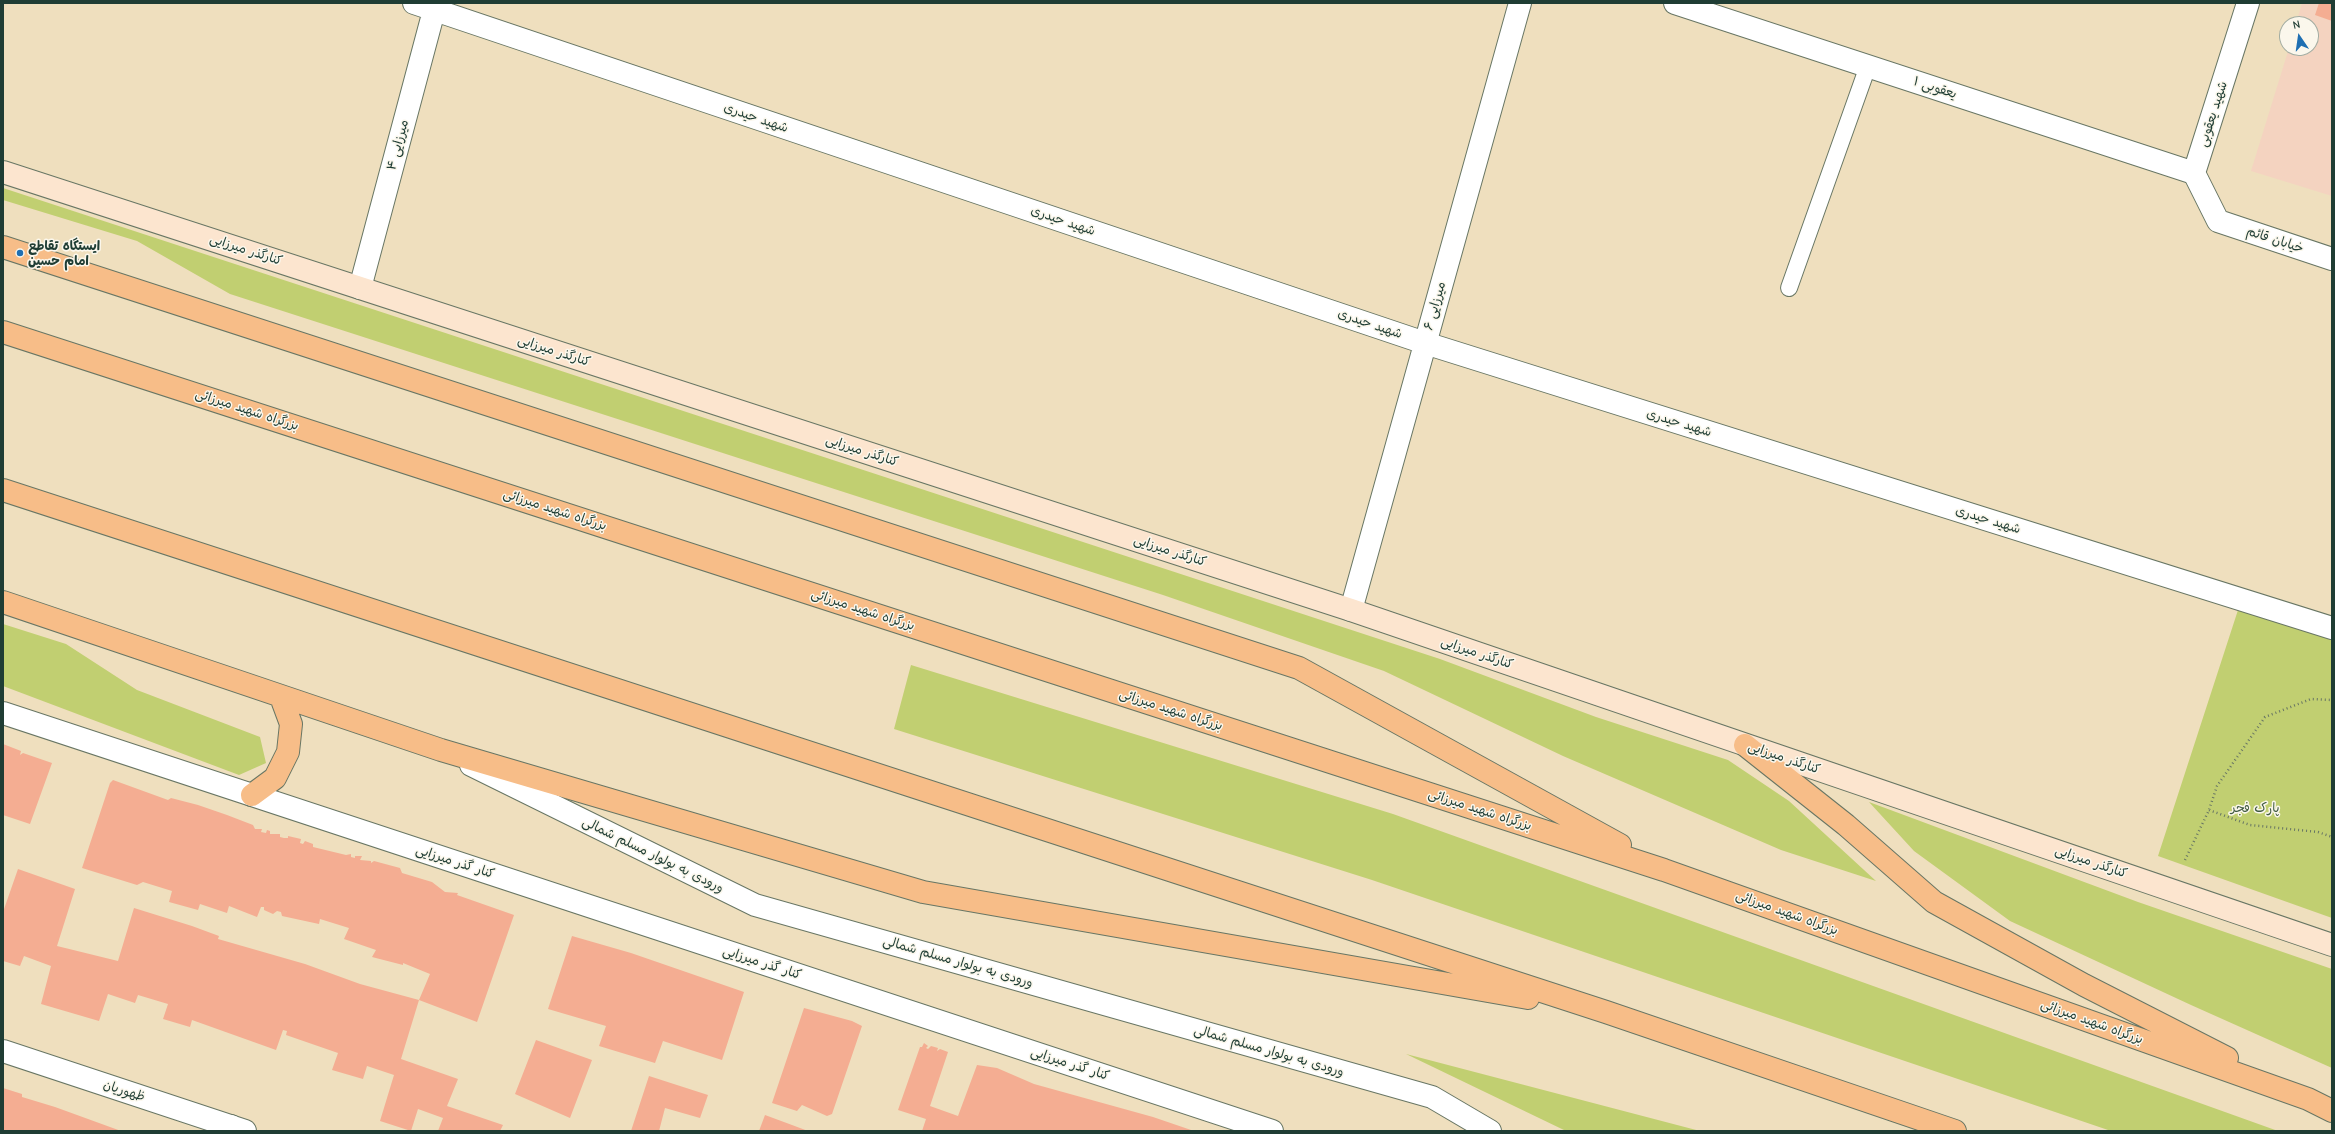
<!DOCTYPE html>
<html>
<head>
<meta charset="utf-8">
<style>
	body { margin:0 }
	#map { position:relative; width:2335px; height:1134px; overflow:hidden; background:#efdfbe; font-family:"Comic Neue",sans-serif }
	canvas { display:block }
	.frame { position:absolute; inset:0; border:4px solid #1f3d34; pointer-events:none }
	.north { position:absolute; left:2279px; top:16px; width:40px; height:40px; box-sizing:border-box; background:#fbf7ec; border:1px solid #a3ada2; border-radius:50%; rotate:347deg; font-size:11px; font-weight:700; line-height:16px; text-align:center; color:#1f3d34 }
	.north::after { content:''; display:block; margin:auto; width:14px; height:18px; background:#1f6fb2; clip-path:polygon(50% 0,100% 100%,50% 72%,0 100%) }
</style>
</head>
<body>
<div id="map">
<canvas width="2335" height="1134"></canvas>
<div class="frame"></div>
<div class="north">N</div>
</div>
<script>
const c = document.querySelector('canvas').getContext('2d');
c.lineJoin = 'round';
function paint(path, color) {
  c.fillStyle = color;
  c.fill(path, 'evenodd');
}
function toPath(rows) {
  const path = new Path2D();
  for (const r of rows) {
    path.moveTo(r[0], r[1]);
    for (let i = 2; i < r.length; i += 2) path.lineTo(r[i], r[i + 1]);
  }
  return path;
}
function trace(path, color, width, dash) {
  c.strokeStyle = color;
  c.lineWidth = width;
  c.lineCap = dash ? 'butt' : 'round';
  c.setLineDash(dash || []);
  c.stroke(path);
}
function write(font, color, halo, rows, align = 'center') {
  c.font = font + ' "Comic Neue","Playpen Sans Arabic",sans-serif';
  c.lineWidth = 3;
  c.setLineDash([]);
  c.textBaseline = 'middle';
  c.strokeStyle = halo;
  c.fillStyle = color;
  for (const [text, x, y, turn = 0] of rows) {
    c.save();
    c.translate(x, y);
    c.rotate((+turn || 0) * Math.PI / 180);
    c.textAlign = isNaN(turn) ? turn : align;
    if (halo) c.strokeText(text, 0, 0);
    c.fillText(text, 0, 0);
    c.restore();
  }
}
const built = toPath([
	[2302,3,2332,3,2332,196,2251,171,2289,48,2311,48,2311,24,2296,24]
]);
const green = toPath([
	[3,188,1440,659,1596,717,1728,760,1789,801,1876,881,1781,850,1563,756,1384,671,1163,595,230,294,137,241,3,200],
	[2238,610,2332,636,2332,918,2158,856],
	[3,624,66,644,137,690,260,737,266,763,239,775,3,686],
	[911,665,1393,814,2278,1131,2111,1131,1372,880,894,729],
	[1869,802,2138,902,2332,969,2332,1068,2191,1005,2010,921,1914,851],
	[1406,1054,1700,1131,1566,1131]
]);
const building = toPath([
	[2319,3,2332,3,2332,21,2315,15],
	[3,744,21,751,20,755,23,753,52,763,30,824,3,815],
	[113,780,168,800,171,798,198,805,227,815,253,825,255,829,262,829,261,832,266,833,267,830,270,831,270,834,280,834,280,837,284,838,288,838,288,836,301,839,300,843,303,844,305,841,313,844,313,847,346,855,351,854,351,857,355,858,355,856,362,856,360,860,371,861,371,863,374,861,400,868,402,873,432,882,445,892,458,893,457,895,514,915,477,1022,419,1000,430,974,403,963,403,965,372,957,376,950,344,939,349,928,320,919,319,924,282,916,281,912,277,911,273,914,264,910,264,907,261,907,257,917,229,906,227,913,200,904,198,910,169,902,172,891,143,882,137,885,82,868,110,783],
	[18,869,75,889,57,946,118,961,134,908,192,926,219,936,218,939,305,964,360,984,419,1000,401,1059,458,1079,447,1106,503,1125,500,1131,438,1131,443,1118,418,1109,411,1131,380,1121,394,1075,367,1066,363,1079,332,1070,338,1053,286,1035,287,1031,283,1030,276,1050,192,1020,190,1027,163,1019,168,1004,138,995,135,1003,108,994,99,1021,41,1004,51,966,24,956,20,966,3,961,3,912],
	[572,936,631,953,744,992,722,1060,663,1041,655,1063,599,1046,606,1026,548,1009],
	[804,1008,852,1021,862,1026,832,1114,827,1116,802,1105,797,1111,772,1103],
	[536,1040,592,1060,570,1118,515,1094],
	[924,1043,928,1046,926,1048,928,1049,931,1046,938,1048,937,1051,940,1049,948,1052,930,1106,958,1116,977,1065,997,1068,1034,1084,1153,1117,1194,1131,922,1131,926,1119,898,1110,920,1047,922,1047],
	[649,1076,708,1095,700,1118,665,1108,659,1131,631,1131],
	[3,1088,22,1094,22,1097,55,1107,121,1131,3,1131],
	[765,1115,792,1125,808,1131,759,1131]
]);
const path = toPath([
	[2209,810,2250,825,2318,832,2332,837],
	[2185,860,2209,810,2217,786,2265,717,2311,699,2332,700]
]);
const service = toPath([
	[1789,288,1868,66]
]);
const minor = toPath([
	[414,3,1425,343,2332,628],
	[1675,3,2194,173],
	[360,288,436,3],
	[1351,610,1520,3],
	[3,713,1272,1131],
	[3,1051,245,1131]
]);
const tertiary = toPath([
	[2248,3,2194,173,2218,221,2332,259],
	[471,765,755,905,1432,1097,1490,1131],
	[230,1131,231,1126]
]);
const secondary = toPath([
	[3,172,1351,610,2332,945]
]);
const trunk = toPath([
	[3,247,1299,668,1620,845],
	[3,332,1664,870,2308,1099,2332,1111],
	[3,490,1606,1012,1955,1131],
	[3,602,441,750,923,892,1528,998],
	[1745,745,1846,825,1934,902,2084,985,2227,1058],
	[252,795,275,778,288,752,291,724,281,697]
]);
const markers = [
	[20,253,4,"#1f6fb2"]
];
const streetNames = [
	["یعقوبی ۱",1935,88,18],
	["شهید یعقوبی",2213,114,-72],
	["شهید حیدری",756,118,19],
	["میرزایی ۴",398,145,-75],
	["شهید حیدری",1063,221,19],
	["خیابان قائم",2275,240,18],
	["کنارگذر میرزایی",246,250,18],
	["میرزایی ۶",1435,306,-74],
	["شهید حیدری",1370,324,19],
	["کنارگذر میرزایی",554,351,18],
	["بزرگراه شهید میرزائی",247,410,18],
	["شهید حیدری",1679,423,17],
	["کنارگذر میرزایی",862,451,18],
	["بزرگراه شهید میرزائی",555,510,18],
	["شهید حیدری",1988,520,17],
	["کنارگذر میرزایی",1170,551,18],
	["بزرگراه شهید میرزائی",863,610,18],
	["کنارگذر میرزایی",1477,653,19],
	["بزرگراه شهید میرزائی",1171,710,18],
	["کنارگذر میرزایی",1784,758,19],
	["بزرگراه شهید میرزائی",1480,810,18],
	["ورودی به بولوار مسلم شمالی",653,855,26],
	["کنار گذر میرزایی",455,862,18],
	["کنارگذر میرزایی",2091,862,19],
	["بزرگراه شهید میرزائی",1787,913,20],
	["ورودی به بولوار مسلم شمالی",958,962,16],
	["کنار گذر میرزایی",762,963,18],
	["بزرگراه شهید میرزائی",2092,1022,20],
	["ورودی به بولوار مسلم شمالی",1269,1051,16],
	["کنار گذر میرزایی",1070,1064,18],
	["ظهوریان",124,1091,18]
];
const poiNames = [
	["ایستگاه تقاطع",28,246],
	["امام حسین",28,261]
];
const parkNames = [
	["پارک فجر",2255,808]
];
paint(built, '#f4d3c0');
paint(green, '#c1cf71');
paint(building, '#f4ad92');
trace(service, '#687664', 18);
trace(minor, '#687664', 24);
trace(tertiary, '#687664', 24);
trace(secondary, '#687664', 24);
trace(trunk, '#687664', 24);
trace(path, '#687664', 2.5, [1, 3]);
trace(service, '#fff', 16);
trace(minor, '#fff', 22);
trace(tertiary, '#fff', 22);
trace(secondary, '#fce5cf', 22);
trace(trunk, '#f7bd88', 22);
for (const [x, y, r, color] of markers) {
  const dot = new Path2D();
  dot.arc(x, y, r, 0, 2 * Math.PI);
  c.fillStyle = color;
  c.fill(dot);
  trace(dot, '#fbf7ec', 1.5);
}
write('13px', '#1f3d34', '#fbf7ec', streetNames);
write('bold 13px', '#1f3d34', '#fbf7ec', poiNames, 'left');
write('13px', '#3f5a40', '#fbf7ec', parkNames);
</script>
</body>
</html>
